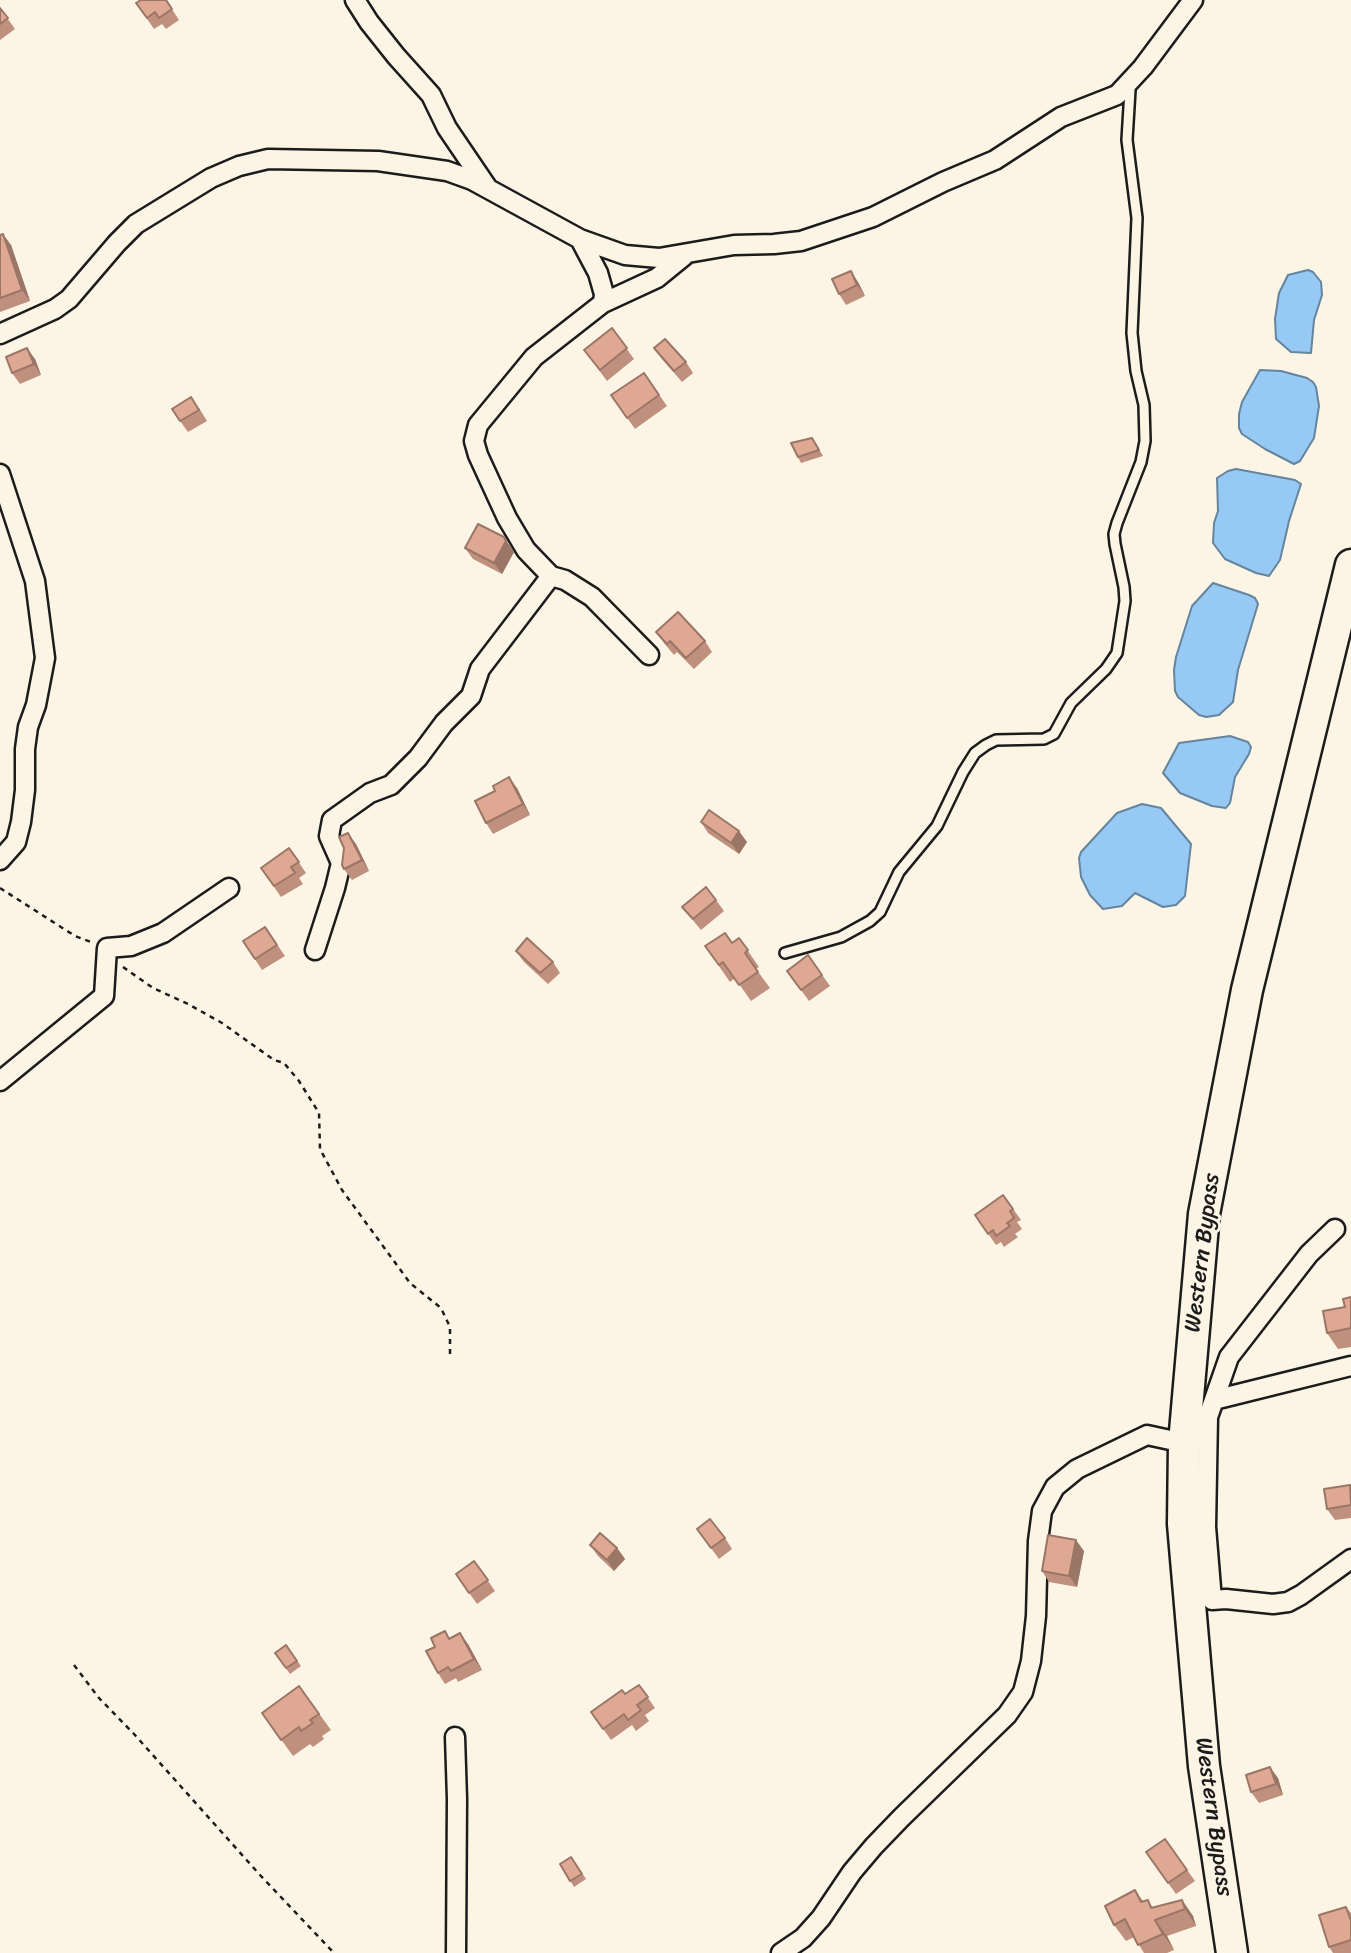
<!DOCTYPE html>
<html>
<head>
<meta charset="utf-8">
<style>
	body { margin:0 }
	canvas { display:block; background:#fcf5e5 }
</style>
</head>
<body>
<canvas width="1351" height="1953"></canvas>
<script>
const c = document.querySelector('canvas').getContext('2d');
c.lineJoin = 'round';
function paint(path, color) {
  c.fillStyle = color;
  c.fill(path, 'evenodd');
}
function toPath(rows) {
  const path = new Path2D();
  for (const r of rows) {
    path.moveTo(r[0], r[1]);
    for (let i = 2; i < r.length; i += 2) path.lineTo(r[i], r[i + 1]);
  }
  return path;
}
function trace(path, color, width, dash) {
  c.strokeStyle = color;
  c.lineWidth = width;
  c.lineCap = dash ? 'butt' : 'round';
  c.setLineDash(dash || []);
  c.stroke(path);
}
function write(font, color, halo, rows, align = 'center') {
  c.font = font + ' Sriracha,sans-serif';
  c.lineWidth = 6;
  c.setLineDash([]);
  c.textBaseline = 'middle';
  c.strokeStyle = halo;
  c.fillStyle = color;
  for (const [text, x, y, turn = 0] of rows) {
    c.save();
    c.translate(x, y);
    c.rotate((+turn || 0) * Math.PI / 180);
    c.textAlign = isNaN(turn) ? turn : align;
    if (halo) c.strokeText(text, 0, 0);
    c.fillText(text, 0, 0);
    c.restore();
  }
}
const water = toPath([
	[1308,270,1313,272,1321,282,1322,295,1314,320,1311,353,1291,352,1276,339,1275,319,1279,293,1288,275,1308,270],
	[1260,370,1281,371,1307,378,1313,382,1316,387,1319,406,1314,438,1300,461,1294,464,1265,449,1242,434,1239,428,1239,414,1242,402,1260,370],
	[1236,469,1295,480,1301,484,1289,521,1280,560,1269,576,1256,573,1225,559,1213,543,1214,523,1218,511,1217,478,1228,471,1236,469],
	[1213,583,1249,595,1255,598,1258,604,1238,670,1233,702,1219,715,1206,717,1199,715,1178,697,1175,691,1174,670,1176,657,1192,606,1213,583],
	[1230,736,1248,742,1251,747,1249,754,1235,777,1230,803,1226,808,1212,806,1180,793,1163,773,1179,743,1230,736],
	[1142,804,1161,808,1191,844,1185,896,1176,905,1163,907,1135,893,1122,906,1103,909,1090,895,1081,877,1079,858,1081,852,1117,813,1142,804]
]);
const path = toPath([
	[0,888,75,936,91,942],
	[123,967,153,988,188,1004,222,1023,274,1060,284,1063,299,1081,319,1113,320,1149,342,1190,410,1283,441,1308,450,1327,450,1355],
	[74,1665,99,1698,134,1734,260,1875,334,1953]
]);
const service = toPath([
	[785,953,841,937,870,921,880,912,899,872,937,826,963,772,975,753,986,745,996,740,1044,739,1054,734,1071,703,1106,669,1117,653,1125,601,1124,587,1115,544,1114,534,1117,523,1141,462,1145,441,1144,405,1136,371,1132,333,1137,218,1127,140,1130,90,1128,83]
]);
const minor = toPath([
	[355,0,369,22,396,56,431,95,447,128,487,187],
	[580,239,598,273,604,294,603,303,534,357,478,425,474,441,478,455,507,518,526,550,551,576,565,580,592,597,649,655],
	[603,303,657,278,684,256],
	[0,334,55,309,69,299,117,243,136,224,211,178,239,166,268,159,378,161,447,171,472,180,580,239,625,255,659,258,734,245,774,244,801,241,873,217,943,182,995,160,1061,117,1117,95,1143,67,1193,0],
	[0,474,35,581,45,658,36,705,28,727,25,749,25,790,21,822,16,842,0,860],
	[315,950,335,888,341,863,329,836,332,820,370,793,391,785,418,758,444,723,471,696,480,669,551,576],
	[0,1081,104,996,107,948,131,946,163,933,229,888],
	[1335,1229,1309,1254,1229,1357,1208,1417,1206,1527,1212,1600,1226,1599,1273,1604,1288,1602,1301,1595,1351,1559],
	[1214,1400,1351,1366],
	[455,1737,457,1799,456,1953],
	[781,1953,803,1938,821,1918,852,1872,874,1846,902,1817,1007,1715,1023,1692,1031,1661,1036,1616,1038,1541,1042,1511,1055,1487,1077,1469,1147,1435,1184,1443]
]);
const primary = toPath([
	[1232,1953,1204,1766,1183,1524,1184,1443,1204,1214,1247,990,1351,565]
]);
const wall = toPath([
	[166,0,179,20,166,29,162,24,154,29,136,3],
	[0,8,15,29,0,40],
	[0,235,11,245,30,301,0,312],
	[858,282,865,296,846,305,839,294],
	[612,328,634,359,607,381,584,350],
	[654,348,686,362,693,373,682,382,662,359],
	[35,359,41,375,20,384,12,373],
	[644,373,667,406,635,429,611,395],
	[199,408,207,421,188,432,180,421],
	[816,444,823,456,801,463,798,457],
	[465,548,514,552,502,574,473,559],
	[656,632,705,641,712,652,694,669,677,652,674,655,664,643],
	[517,788,530,815,493,834,486,823],
	[701,822,747,842,739,854,708,833],
	[356,844,369,871,352,880,344,869],
	[289,848,306,873,299,878,303,884,281,897,261,868],
	[716,900,724,911,701,930,682,907],
	[265,927,285,956,262,970,243,941],
	[739,938,759,967,756,969,770,988,751,1001,735,978,730,982,705,946,732,943],
	[516,951,553,962,560,973,548,984,524,962],
	[808,955,830,986,809,1001,787,971],
	[1003,1195,1021,1220,1017,1222,1022,1229,1015,1234,1018,1237,1004,1247,1001,1242,996,1245,975,1215],
	[1351,1297,1351,1347,1338,1349,1327,1333],
	[1351,1487,1351,1518,1335,1520,1327,1509],
	[697,1529,725,1538,732,1549,719,1559],
	[590,1545,617,1548,625,1559,614,1571,598,1556],
	[1084,1551,1077,1587,1049,1582,1042,1571],
	[474,1561,495,1591,477,1604,456,1574],
	[450,1639,468,1644,482,1670,458,1682,456,1678,445,1684,438,1673],
	[286,1645,301,1666,290,1674,275,1653],
	[639,1685,655,1708,645,1715,649,1721,636,1731,632,1725,611,1740,591,1712,625,1694],
	[299,1686,331,1730,322,1736,324,1739,313,1747,310,1744,293,1756,262,1713],
	[1278,1778,1283,1795,1259,1803,1251,1792],
	[1165,1839,1195,1881,1176,1894,1146,1852],
	[571,1857,586,1879,574,1887,560,1864],
	[1135,1890,1143,1901,1148,1900,1153,1908,1182,1900,1193,1916,1196,1926,1167,1936,1174,1950,1167,1953,1144,1953,1134,1937,1126,1941,1114,1925],
	[1346,1907,1351,1913,1351,1953,1333,1953,1329,1947]
]);
const shadedWall = toPath([
	[3,234,11,245,30,301,22,290],
	[851,271,858,282,865,296,857,285],
	[27,348,35,359,41,375,34,364],
	[504,537,514,552,502,574,494,563],
	[509,777,517,788,530,815,523,804],
	[739,831,747,842,739,854,731,843],
	[348,833,356,844,369,871,362,860],
	[1076,1540,1084,1551,1077,1587,1069,1576],
	[617,1548,625,1559,614,1571,607,1560],
	[460,1633,468,1644,482,1670,474,1659],
	[1270,1767,1278,1778,1283,1795,1276,1784],
	[1182,1900,1193,1916,1196,1926,1185,1909],
	[1155,1920,1167,1936,1174,1950,1163,1934]
]);
const building = toPath([
	[141,0,166,0,172,9,159,18,155,12,147,18,136,3,141,0],
	[0,8,8,18,0,24,0,8],
	[3,234,22,290,0,298,0,235,3,234],
	[851,271,857,285,839,294,832,279,851,271],
	[612,328,627,348,600,370,584,350,612,328],
	[665,339,686,362,674,371,654,348,665,339],
	[27,348,34,364,12,373,6,357,27,348],
	[644,373,659,395,627,418,611,395,644,373],
	[191,397,199,410,180,421,172,409,191,397],
	[812,438,819,450,798,457,791,443,812,438],
	[478,524,504,537,506,541,494,563,465,548,478,524],
	[678,612,705,641,686,658,670,641,667,644,656,632,678,612],
	[509,777,523,804,486,823,475,801,495,791,493,786,509,777],
	[709,810,739,831,731,843,701,822,709,810],
	[348,833,362,860,344,869,342,865,344,848,339,837,348,833],
	[289,848,299,862,291,867,295,873,274,886,261,868,289,848],
	[706,887,716,900,693,919,682,907,706,887],
	[265,927,277,945,255,959,243,941,265,927],
	[725,933,732,943,739,938,748,950,745,953,758,972,739,985,723,962,719,965,705,946,725,933],
	[527,938,553,962,540,973,516,951,527,938],
	[808,955,822,975,801,990,787,971,808,955],
	[1003,1195,1013,1209,1010,1211,1014,1218,1007,1223,1010,1226,996,1236,993,1230,988,1234,975,1215,1003,1195],
	[1351,1297,1351,1328,1327,1333,1323,1311,1345,1307,1343,1299,1351,1297],
	[1350,1485,1351,1505,1327,1509,1324,1489,1350,1485],
	[710,1519,725,1538,711,1548,697,1529,710,1519],
	[600,1533,617,1548,607,1560,590,1545,600,1533],
	[1048,1535,1076,1540,1069,1576,1042,1571,1048,1535],
	[474,1561,488,1580,469,1593,456,1574,474,1561],
	[445,1631,449,1639,460,1633,474,1659,451,1671,448,1667,438,1673,426,1651,435,1647,431,1638,445,1631],
	[286,1645,297,1661,286,1668,275,1653,286,1645],
	[639,1685,648,1697,637,1705,641,1710,628,1720,624,1714,603,1729,591,1712,622,1690,625,1694,639,1685],
	[299,1686,319,1714,310,1720,313,1723,301,1731,299,1727,281,1740,262,1713,299,1686],
	[1270,1767,1276,1784,1251,1792,1246,1775,1270,1767],
	[1165,1839,1187,1870,1168,1883,1146,1852,1165,1839],
	[571,1857,582,1874,570,1881,560,1864,571,1857],
	[1135,1890,1141,1902,1148,1900,1151,1908,1182,1900,1185,1909,1155,1920,1163,1934,1138,1945,1125,1919,1114,1925,1105,1906,1135,1890],
	[1346,1907,1351,1921,1351,1940,1329,1947,1319,1915,1346,1907]
]);
const streetNames = [
	["Western Bypass",1203,1253,-83],
	["Western Bypass",1213,1817,82]
];
paint(water, '#96c9f3');
trace(water, '#65849d', 2);
trace(service, '#1c1c1c', 14);
trace(minor, '#1c1c1c', 23);
trace(primary, '#1c1c1c', 35);
trace(path, '#1c1c1c', 2.5, [5, 5]);
trace(service, '#fcf5e5', 9);
trace(minor, '#fcf5e5', 18);
trace(primary, '#fcf5e5', 30);
paint(wall, '#bf907e');
paint(shadedWall, '#9b7667');
paint(building, '#dea893');
trace(building, '#9b7667', 2);
write('23px', '#1c1c1c', '#fcf5e5', streetNames);
</script>
</body>
</html>
